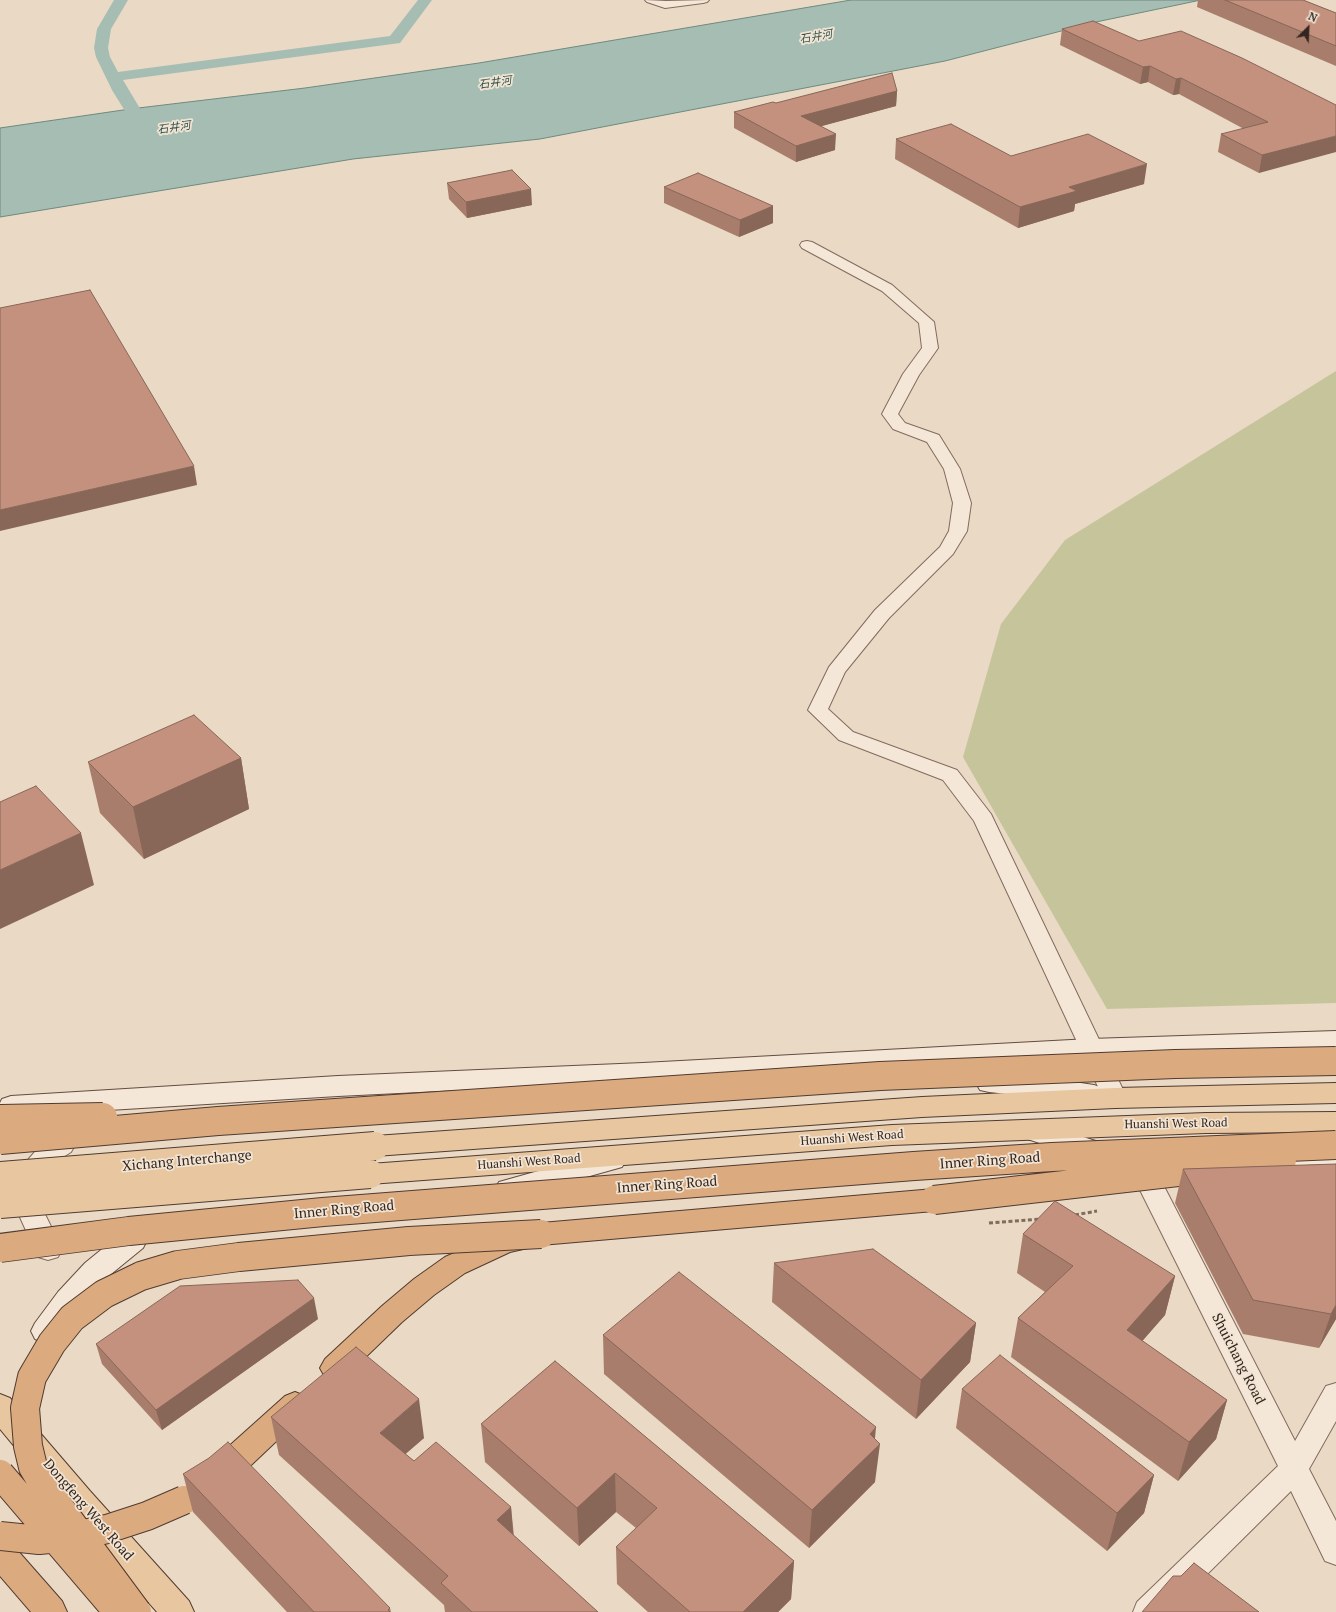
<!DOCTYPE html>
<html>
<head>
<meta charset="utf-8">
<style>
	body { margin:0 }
	#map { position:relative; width:1336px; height:1612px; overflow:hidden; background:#e9d9c5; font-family:"PT Serif",serif }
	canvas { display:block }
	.north { position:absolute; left:1288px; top:8px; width:40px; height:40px; -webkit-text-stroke:3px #f1e4d3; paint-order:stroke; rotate:24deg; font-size:11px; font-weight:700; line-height:16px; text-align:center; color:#34261f }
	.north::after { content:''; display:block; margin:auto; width:14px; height:18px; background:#34261f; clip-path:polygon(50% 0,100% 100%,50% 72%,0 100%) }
</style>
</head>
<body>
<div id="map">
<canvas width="1336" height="1612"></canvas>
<div class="north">N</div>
</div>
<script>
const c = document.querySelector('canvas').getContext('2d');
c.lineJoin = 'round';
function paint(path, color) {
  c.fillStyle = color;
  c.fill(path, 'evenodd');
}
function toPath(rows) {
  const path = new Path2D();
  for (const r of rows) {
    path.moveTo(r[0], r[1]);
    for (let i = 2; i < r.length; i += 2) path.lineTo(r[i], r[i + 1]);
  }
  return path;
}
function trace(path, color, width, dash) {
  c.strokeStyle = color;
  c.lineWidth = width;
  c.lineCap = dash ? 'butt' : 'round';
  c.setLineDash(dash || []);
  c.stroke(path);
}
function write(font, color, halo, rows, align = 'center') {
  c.font = font + ' "PT Serif","Noto Sans SC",serif';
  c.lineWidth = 3.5;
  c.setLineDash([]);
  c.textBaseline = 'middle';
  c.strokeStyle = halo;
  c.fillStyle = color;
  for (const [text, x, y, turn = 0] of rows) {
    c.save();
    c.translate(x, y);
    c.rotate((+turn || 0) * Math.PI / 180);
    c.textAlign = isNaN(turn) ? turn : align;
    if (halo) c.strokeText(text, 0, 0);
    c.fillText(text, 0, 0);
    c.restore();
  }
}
const green = toPath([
	[1336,371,1336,1003,1107,1009,963,757,1001,624,1065,540]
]);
const water = toPath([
	[851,0,1201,0,1096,22,945,61,540,139,353,159,0,217,0,128,130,109,305,88,479,63,851,0]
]);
const canal = toPath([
	[114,0,128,0,111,29,108,48,110,57,118,72,390,36,418,0,432,0,400,43,123,80,154,132,152,135,146,137,140,135,138,132,112,90,96,57,94,48,97,29,114,0]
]);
const minor = toPath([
	[645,0,666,1,709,0,707,2,703,3,665,8,647,2,645,0],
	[807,241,812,242,892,285,934,322,938,348,919,375,898,414,905,423,939,435,960,469,971,503,967,531,953,554,889,618,845,672,828,709,853,732,957,770,991,814,1127,1098,1124,1104,1115,1107,1106,1104,974,821,943,780,839,740,808,710,829,667,875,610,940,547,949,531,953,503,944,469,927,442,893,429,882,414,903,374,922,348,919,323,882,291,802,248,800,245,802,242,807,241],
	[1141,1156,1150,1159,1295,1441,1326,1386,1336,1383,1336,1421,1309,1469,1336,1521,1336,1565,1325,1561,1291,1491,1169,1612,1133,1612,1137,1602,1278,1466,1128,1166,1132,1159,1141,1156]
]);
const tertiary = toPath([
	[62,1135,71,1138,75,1145,71,1152,57,1161,47,1173,39,1192,40,1204,62,1249,58,1257,48,1260,38,1257,14,1204,13,1192,27,1161,39,1147,53,1138,62,1135]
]);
const secondary = toPath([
	[1336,1031,1336,1049,1090,1057,643,1081,338,1096,11,1116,2,1113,0,1109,0,1103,2,1099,11,1096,338,1076,643,1063,1090,1039,1336,1031],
	[989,1074,1054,1079,1094,1085,1103,1088,1107,1095,1103,1102,1094,1105,1054,1099,989,1092,980,1090,976,1083,980,1076,989,1074],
	[1030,1120,1105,1144,1109,1151,1105,1158,1096,1161,1021,1137,1017,1130,1021,1123,1030,1120],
	[613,1150,622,1153,626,1160,622,1167,508,1199,499,1196,495,1189,499,1182,613,1150],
	[1336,1152,1336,1172,1265,1173,1256,1170,1252,1163,1256,1156,1265,1153,1336,1152],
	[133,1229,143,1232,147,1240,143,1248,105,1279,78,1308,55,1339,45,1343,35,1339,31,1331,35,1323,58,1292,85,1263,123,1232,133,1229]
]);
const primary = toPath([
	[1336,1083,1336,1103,1115,1108,922,1117,375,1156,366,1153,362,1146,366,1139,375,1136,922,1097,1115,1088,1336,1083],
	[1336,1112,1336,1132,1206,1133,892,1145,370,1184,361,1181,357,1174,361,1167,370,1164,892,1125,1206,1113,1336,1112],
	[0,1394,10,1398,90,1491,189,1601,194,1612,157,1612,68,1511,0,1429,0,1394]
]);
const trunk = toPath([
	[934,1189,944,1193,947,1200,944,1207,934,1211,541,1245,510,1252,465,1273,434,1295,402,1322,345,1377,335,1380,325,1377,320,1368,325,1359,382,1306,414,1279,445,1257,505,1231,541,1223,934,1189],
	[295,1392,305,1396,310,1405,305,1414,230,1485,219,1488,208,1485,204,1475,208,1465,285,1396,295,1392],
	[0,1539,11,1543,62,1601,67,1612,31,1612,0,1576,0,1539]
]);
const pathBridge = toPath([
	[1075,1215,1097,1211],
	[989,1223,1040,1219]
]);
const primaryBridge = toPath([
	[0,1176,375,1146],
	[0,1204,370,1174]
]);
const trunkBridge = toPath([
	[0,1119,103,1117],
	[0,1140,218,1121,880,1076,1175,1064,1336,1061],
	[934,1200,1282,1160],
	[0,1248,129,1231,323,1212,914,1166,1052,1157,1336,1145],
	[0,1474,118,1612],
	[0,1536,39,1540,71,1537,107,1529,147,1516,184,1500],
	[137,1612,46,1489,33,1467,28,1446,25,1408,32,1377,52,1343,72,1318,104,1294,141,1276,178,1265,239,1257,409,1241,541,1234]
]);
const wall = toPath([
	[1198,0,1303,0,1336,13,1336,66,1197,7],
	[1062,29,1139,41,1336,105,1259,173,1218,152,1221,134,1244,129,1179,94,1173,95,1148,82,1140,84,1060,45],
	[897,91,896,106,821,126,835,150,796,162,734,128,734,112,776,103],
	[896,139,1011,156,1144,184,1075,204,1074,211,1018,228,895,159],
	[447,183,532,205,467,218,449,199],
	[664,187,773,206,773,223,739,237,664,203],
	[241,758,249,809,144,859,100,813,88,762],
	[1336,1164,1336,1319,1319,1348,1243,1334,1175,1203,1183,1169],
	[1023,1234,1175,1276,1165,1315,1142,1341,1227,1400,1216,1439,1178,1481,1011,1357,1018,1318,1045,1292,1017,1273],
	[774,1263,976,1323,970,1362,916,1419,772,1302],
	[318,1319,162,1430,102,1364,96,1344],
	[603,1335,875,1439,875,1482,809,1548,604,1374],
	[555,1361,794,1561,791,1599,778,1612,648,1612,617,1584,616,1547,636,1528,616,1512,579,1546,485,1462,481,1424],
	[962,1389,1154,1475,1144,1513,1107,1551,956,1428],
	[271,1417,424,1438,405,1454,414,1461,511,1507,514,1536,598,1612,445,1612,444,1605,279,1455],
	[183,1474,390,1608,391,1612,287,1612,193,1512]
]);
const shadedWall = toPath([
	[1150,66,1148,82,1140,84,1143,67],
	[1181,78,1179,94,1173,95,1176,79],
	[897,91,896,106,800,132,801,116],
	[836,134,835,150,796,162,796,146],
	[1336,136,1336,152,1259,173,1262,155],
	[1147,164,1144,184,1075,204,1074,211,1018,228,1020,207,1069,187],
	[531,189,532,205,467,218,466,202],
	[773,206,773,223,739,237,740,220],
	[194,466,197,485,0,531,0,510],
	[241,758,249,809,144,859,133,807],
	[81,833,94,885,0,929,0,870],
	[1175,1276,1165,1315,1118,1369,1127,1330],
	[314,1298,318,1319,162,1430,156,1410],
	[1336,1305,1336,1319,1319,1348,1331,1314],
	[976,1323,970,1362,916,1419,921,1380],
	[419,1399,424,1438,386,1471,380,1433],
	[1227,1400,1216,1439,1178,1481,1189,1442],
	[876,1427,874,1449,880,1444,875,1482,809,1548,812,1510,870,1434],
	[615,1473,616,1512,579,1546,577,1508],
	[1154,1475,1144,1513,1107,1551,1117,1513],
	[511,1507,514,1545,497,1520],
	[794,1561,791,1599,778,1612,743,1612]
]);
const building = toPath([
	[1225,0,1303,0,1336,13,1336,46,1225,0],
	[1093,21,1139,41,1181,31,1242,58,1336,105,1336,136,1262,155,1221,134,1268,122,1181,78,1176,79,1150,66,1143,67,1062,29,1093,21],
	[892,73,897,91,801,116,836,134,796,146,734,112,773,102,776,103,892,73],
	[951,124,1011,156,1088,134,1147,164,1069,187,1077,191,1020,207,896,139,951,124],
	[512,170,531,189,466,202,447,183,512,170],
	[698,173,773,206,740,220,664,187,698,173],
	[90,290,194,466,0,510,0,308,90,290],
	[194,715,241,758,133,807,88,762,194,715],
	[36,786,81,833,0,870,0,802,36,786],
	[1336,1164,1336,1305,1331,1314,1253,1300,1183,1169,1336,1164],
	[1055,1201,1175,1276,1127,1330,1227,1400,1189,1442,1018,1318,1073,1266,1023,1234,1055,1201],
	[873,1249,976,1323,921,1380,774,1263,873,1249],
	[679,1272,876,1427,870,1434,880,1444,812,1510,603,1335,679,1272],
	[298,1280,314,1298,156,1410,96,1344,180,1286,298,1280],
	[356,1347,419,1399,380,1433,414,1461,436,1442,511,1507,497,1520,598,1612,472,1612,441,1583,448,1576,271,1417,356,1347],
	[1000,1355,1154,1475,1117,1513,962,1389,1000,1355],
	[555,1361,794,1561,743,1612,690,1612,616,1547,657,1508,615,1473,577,1508,481,1424,555,1361],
	[228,1442,390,1608,388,1610,390,1612,314,1612,183,1474,209,1458,228,1442],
	[1194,1563,1259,1612,1142,1612,1173,1576,1181,1576,1194,1563]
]);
const farWaternames = [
	["石井河",816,37,-10],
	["石井河",495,83,-8],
	["石井河",174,128,-8]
];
const streetNames = [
	["Huanshi West Road",1176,1124,-1],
	["Huanshi West Road",852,1138,-4],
	["Huanshi West Road",529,1162,-4]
];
const nearStreetnames = [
	["Xichang Interchange",187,1161,-5],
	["Inner Ring Road",990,1161,-4],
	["Inner Ring Road",667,1185,-4],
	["Inner Ring Road",344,1210,-5],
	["Shuichang Road",1238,1359,63],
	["Dongfeng West Road",88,1510,49]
];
paint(green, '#c6c49a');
paint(water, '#a6bdb3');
trace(water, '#6e8a7f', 1);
paint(canal, '#a6bdb3');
trace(minor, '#826b5d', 2);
trace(tertiary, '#826b5d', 2);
trace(secondary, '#644d40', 2);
trace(primary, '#503b31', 2);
trace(trunk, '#503b31', 2);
paint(minor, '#f5e7d7');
paint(tertiary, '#f5e7d7');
paint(secondary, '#f5e7d7');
paint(primary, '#e8c7a0');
paint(trunk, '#dcaa7f');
trace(primaryBridge, '#503b31', 30, []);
trace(trunkBridge, '#503b31', 30, []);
trace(pathBridge, '#826b5d', 3, [4, 2.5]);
trace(primaryBridge, '#e8c7a0', 28);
trace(trunkBridge, '#dcaa7f', 28);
paint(wall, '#a87d6c');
paint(shadedWall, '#886658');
paint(building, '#c3917e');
trace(building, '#886658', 1);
write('italic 11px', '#30524b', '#f1e4d3', farWaternames);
write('12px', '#34261f', '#f1e4d3', streetNames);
write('14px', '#34261f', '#f1e4d3', nearStreetnames);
</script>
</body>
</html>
